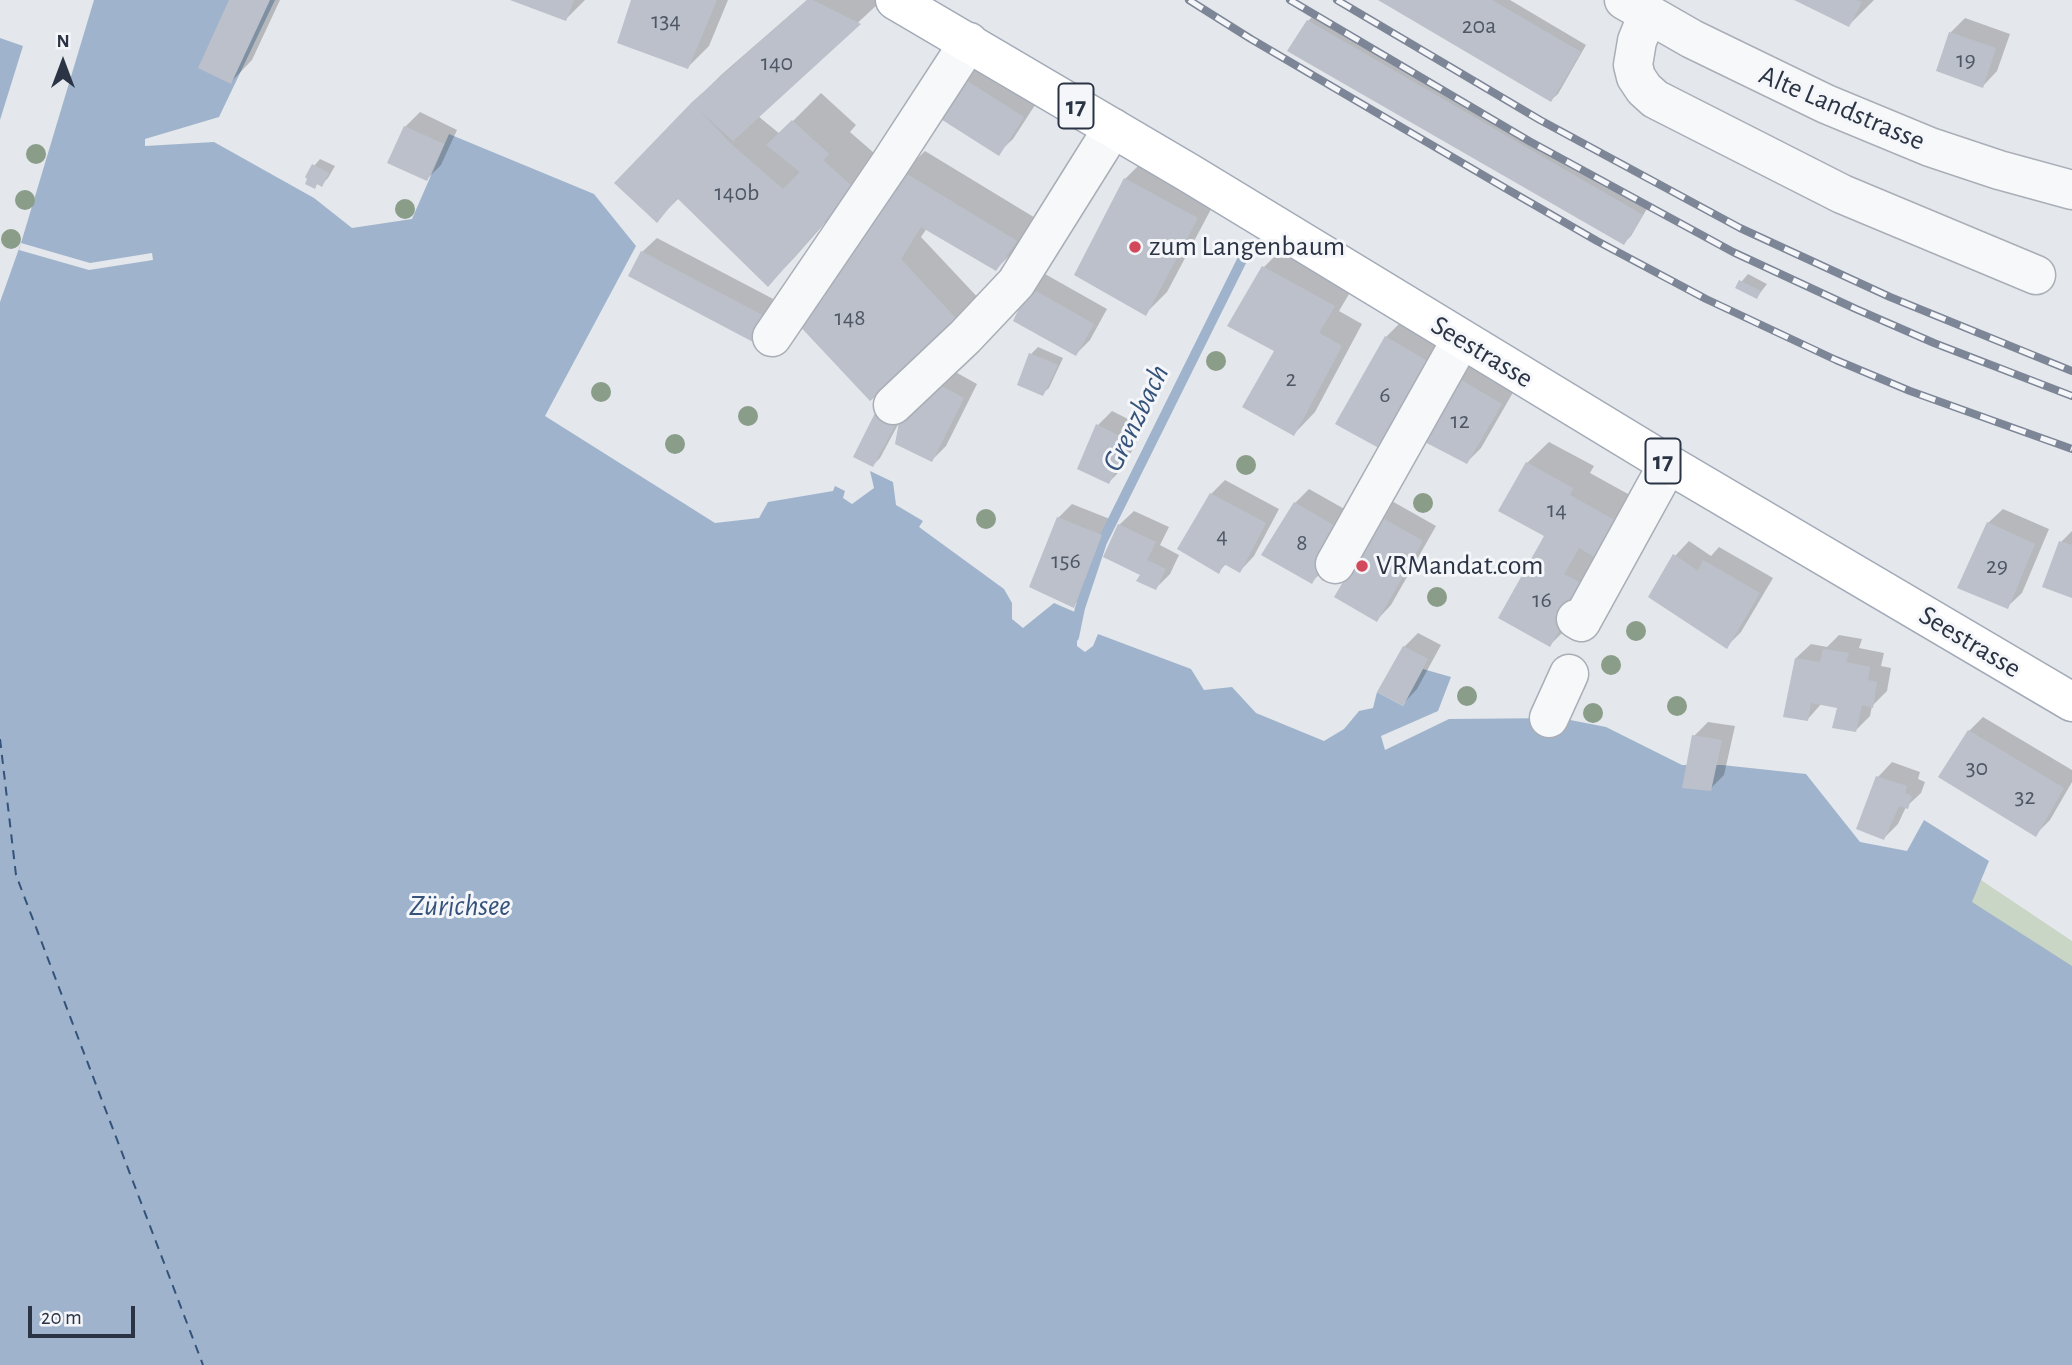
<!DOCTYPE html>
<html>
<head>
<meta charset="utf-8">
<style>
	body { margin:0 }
	#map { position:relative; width:2072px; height:1365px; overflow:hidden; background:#e4e7ec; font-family:"Alegreya Sans",sans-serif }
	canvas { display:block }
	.north { position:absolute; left:28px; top:28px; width:70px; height:70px; -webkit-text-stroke:5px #f4f6f9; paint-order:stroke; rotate:0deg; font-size:19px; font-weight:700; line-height:28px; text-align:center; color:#2b3445 }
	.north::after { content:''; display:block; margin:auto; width:24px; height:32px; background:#2b3445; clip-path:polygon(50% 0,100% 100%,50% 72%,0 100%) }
	.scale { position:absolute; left:28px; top:1306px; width:107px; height:32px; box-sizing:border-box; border:4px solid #2b3445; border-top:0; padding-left:9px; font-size:21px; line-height:24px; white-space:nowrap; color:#2b3445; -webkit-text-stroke:5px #f4f6f9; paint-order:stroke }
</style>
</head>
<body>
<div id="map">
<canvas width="2072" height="1365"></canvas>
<div class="north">N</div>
<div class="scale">20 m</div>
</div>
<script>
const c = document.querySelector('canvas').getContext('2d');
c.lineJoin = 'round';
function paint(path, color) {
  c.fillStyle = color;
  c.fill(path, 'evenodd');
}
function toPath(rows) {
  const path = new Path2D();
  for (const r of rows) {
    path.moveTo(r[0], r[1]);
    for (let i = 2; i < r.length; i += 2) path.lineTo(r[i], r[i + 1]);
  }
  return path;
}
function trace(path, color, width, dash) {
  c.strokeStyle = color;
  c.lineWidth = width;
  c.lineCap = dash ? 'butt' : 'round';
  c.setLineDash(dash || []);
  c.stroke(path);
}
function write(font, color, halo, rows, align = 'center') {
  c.font = font + ' "Alegreya Sans",sans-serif';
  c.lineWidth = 6;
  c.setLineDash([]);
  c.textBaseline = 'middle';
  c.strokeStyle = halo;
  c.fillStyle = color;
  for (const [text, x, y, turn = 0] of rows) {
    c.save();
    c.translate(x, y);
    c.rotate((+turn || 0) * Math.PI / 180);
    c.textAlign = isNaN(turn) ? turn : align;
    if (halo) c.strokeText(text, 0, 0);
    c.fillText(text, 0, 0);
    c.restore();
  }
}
const green = toPath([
	[1981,880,2072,941,2072,1027,1971,902]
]);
const water = toPath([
	[94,0,275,0,219,117,145,139,145,146,214,142,314,198,352,228,412,219,449,134,594,194,636,246,545,416,715,523,759,518,768,502,833,491,835,486,845,491,843,498,852,504,874,488,870,471,893,482,896,505,923,521,919,527,1004,589,1012,603,1012,619,1023,628,1054,603,1077,613,1077,646,1085,652,1093,646,1098,634,1191,669,1204,690,1232,687,1256,713,1324,741,1344,729,1359,711,1373,708,1377,692,1403,706,1423,669,1451,677,1438,711,1381,736,1385,750,1449,719,1560,718,1606,727,1682,765,1722,765,1806,774,1860,842,1907,851,1924,820,1989,861,1972,902,2072,966,2072,1365,0,1365,0,302,21,243],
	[0,38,23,46,0,120]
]);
const pier = toPath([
	[21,243,90,263,152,253,153,260,89,270,19,250]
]);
const shadow = toPath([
	[231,0,280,0,252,60,231,82],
	[514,0,585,0,566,19],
	[633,0,728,0,709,46,688,67],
	[807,0,876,0,880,2,758,116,780,134,821,93,856,125,850,132,881,159,795,257,768,285,679,198,657,220,693,103,721,75],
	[1381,0,1510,0,1586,45,1558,94,1551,100],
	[1798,0,1874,0,1849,25],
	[1315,14,1648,207,1631,236,1624,243,1308,21],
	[1965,18,2010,34,1997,71,1983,86,1938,70,1951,32],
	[976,64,1037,102,1013,139,998,153,938,116],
	[420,112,457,130,441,165,427,179,405,127],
	[925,151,1037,219,1017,248,996,269,927,228,921,237,983,303,870,398,903,172],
	[1147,157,1218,196,1167,292,1145,314,1076,275,1125,179],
	[320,159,335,166,328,178,322,184,318,183,314,187,314,166],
	[657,238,779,302,767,326,642,252],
	[1285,246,1355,284,1339,311,1362,324,1315,412,1294,434,1276,350,1263,268],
	[1045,274,1107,309,1090,340,1076,354,1030,288],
	[1748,274,1767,284,1757,297,1737,287],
	[1408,315,1456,344,1338,424,1386,337],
	[1038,347,1063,358,1049,388,1042,394,1031,354],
	[1469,362,1515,389,1481,448,1467,462,1421,439],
	[950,369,977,384,946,446,932,460,901,419,880,458,873,465,855,456],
	[1112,411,1144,427,1123,468,1109,482,1079,468,1098,425],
	[1549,442,1594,466,1590,473,1639,500,1571,624,1550,645,1546,535,1527,463],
	[1225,480,1279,509,1254,556,1240,571,1227,563,1218,572,1211,494],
	[1309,489,1355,515,1326,567,1312,582,1295,503],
	[1390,500,1436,526,1391,605,1377,620,1337,597],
	[1072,504,1115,521,1088,591,1074,605,1058,518],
	[2003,509,2049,529,2022,593,2007,607,1988,523],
	[1134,511,1169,527,1160,545,1179,555,1170,574,1156,588,1143,575,1119,525],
	[2072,531,2072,596,2061,542],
	[1689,541,1711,556,1719,547,1773,578,1741,632,1727,646,1675,556],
	[1418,633,1441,645,1417,689,1403,704,1404,647],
	[1839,635,1862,639,1859,648,1884,653,1881,666,1891,668,1887,691,1872,706,1870,716,1856,730,1839,706,1822,703,1807,720,1796,658,1811,644,1827,647],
	[1983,717,2072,770,2072,782,2050,820,2036,834,1969,731],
	[1708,722,1735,726,1724,775,1710,789,1694,736],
	[1892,762,1920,772,1918,779,1925,782,1921,793,1906,807,1898,824,1884,838,1878,777]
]);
const stream = toPath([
	[1074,637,1080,608,1102,542,1245,254]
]);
const ferry = toPath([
	[0,739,16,875,203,1365]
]);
const building = toPath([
	[229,0,270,0,231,84,198,68],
	[510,0,574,0,566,21],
	[631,0,717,0,688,69,617,43],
	[807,0,813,0,861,24,733,141,698,109,730,143,783,189,800,172,766,145,792,120,829,154,823,160,854,188,768,287,677,198,657,223,614,183,692,102],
	[1378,0,1492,0,1581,52,1551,102],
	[1794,0,1857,0,1862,2,1849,27],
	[1307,20,1643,215,1624,245,1287,51],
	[1949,32,1996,48,1983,88,1936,71],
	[961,77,1024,117,999,156,936,116],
	[404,126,444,144,427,181,387,163],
	[312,164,329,173,322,187,317,184,315,189,305,184,307,179,305,177],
	[902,171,1017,241,996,271,921,227,901,259,963,326,870,401,794,320],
	[1124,178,1198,218,1146,316,1074,275],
	[641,251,766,317,753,342,628,276],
	[1262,266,1335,306,1319,333,1342,346,1294,436,1242,407,1274,351,1227,326],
	[1739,280,1761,291,1757,299,1735,288],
	[1029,287,1094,324,1076,356,1013,321],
	[1385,336,1436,366,1386,452,1335,424],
	[1029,353,1058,365,1043,396,1017,385],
	[1453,375,1502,404,1467,464,1419,439],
	[934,382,964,398,932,462,895,444,900,416,873,467,853,457,879,405],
	[1096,424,1131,442,1109,484,1077,469],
	[1526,462,1573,488,1570,495,1618,522,1598,559,1579,548,1564,574,1585,585,1550,647,1498,618,1544,536,1498,511],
	[1210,493,1266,523,1240,573,1224,564,1219,574,1177,549],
	[1294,502,1342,530,1312,584,1261,555],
	[1374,513,1423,541,1377,622,1334,597,1349,572],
	[1057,517,1102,535,1074,608,1029,587],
	[1987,522,2035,544,2008,609,1957,588],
	[1118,524,1156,542,1147,560,1166,569,1156,590,1136,581,1140,575,1103,557],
	[2059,541,2072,545,2072,598,2042,587],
	[1673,554,1698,571,1703,560,1760,593,1727,649,1648,597],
	[1403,646,1428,659,1403,706,1377,692],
	[1823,649,1849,653,1846,662,1870,667,1868,680,1877,682,1873,708,1862,705,1856,732,1832,728,1837,708,1811,703,1808,721,1783,717,1795,658,1820,662],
	[1968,730,2064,788,2036,837,1938,777],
	[1692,735,1722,740,1711,791,1682,788],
	[1876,776,1907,786,1905,793,1912,796,1908,809,1899,806,1884,840,1856,829]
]);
const minor = toPath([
	[1624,0,1692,39,1826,104,1930,147,1999,170,2072,190],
	[1648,14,1637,41,1633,65,1636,77,1644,89,1655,99,1842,194,2036,275],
	[772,337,889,165,969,42],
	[893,405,965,337,1016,283,1113,128],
	[1335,564,1461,340],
	[1576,619,1581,622,1668,464],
	[1549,718,1569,674]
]);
const major = toPath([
	[895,0,1189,173,1668,464,2072,702]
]);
const rail = toPath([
	[1189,0,1251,39,1505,188,1597,241,1706,299,1836,360,1910,391,2072,449],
	[1290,0,1529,141,1733,252,1856,309,1934,343,2072,396],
	[1337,0,1540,120,1740,228,1890,297,2072,371]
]);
const trees = [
	[36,154],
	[25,200],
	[405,209],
	[11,239],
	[1216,361],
	[601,392],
	[748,416],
	[675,444],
	[1246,465],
	[1423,503],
	[986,519],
	[1437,597],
	[1636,631],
	[1611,665],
	[1467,696],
	[1677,706],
	[1593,713]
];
const markers = [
	[1135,247,7,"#d1495b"],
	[1362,566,7,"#d1495b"]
];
const numberNames = [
	["134",666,21],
	["20a",1479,26],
	["19",1966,60],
	["140",777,63],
	["140b",737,193],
	["148",850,318],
	["2",1291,379],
	["6",1385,395],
	["12",1460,421],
	["14",1557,510],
	["4",1222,536],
	["8",1302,543],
	["156",1066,561],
	["29",1997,566],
	["16",1542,600],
	["30",1977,768],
	["32",2025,797]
];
const shields = [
	[1076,106,35],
	[1663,461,35]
];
const shieldNames = [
	["17",1076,106],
	["17",1663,461]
];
const streetNames = [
	["Alte Landstrasse",1842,108,23],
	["Seestrasse",1482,352,31],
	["Seestrasse",1970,642,31]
];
const poiNames = [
	["zum Langenbaum",1149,247],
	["VRMandat.com",1376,566]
];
const waterNames = [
	["Grenzbach",1136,418,-64],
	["Zürichsee",460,906]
];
paint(green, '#c9d6c5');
paint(water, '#9fb4cc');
paint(pier, '#e4e7ec');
paint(shadow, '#0003');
trace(stream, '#9fb4cc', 10);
trace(ferry, '#34527a', 2, [9, 7]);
paint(building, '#bbc0ca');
trace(minor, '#a9aeb7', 41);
trace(major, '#a3abb8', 41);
trace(minor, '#f7f8fa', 38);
trace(major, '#fff', 38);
trace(rail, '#7d8696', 8);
trace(rail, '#f4f6f9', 5, [16]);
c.fillStyle = '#899d89';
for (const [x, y] of trees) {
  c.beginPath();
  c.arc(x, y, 10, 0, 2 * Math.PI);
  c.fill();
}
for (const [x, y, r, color] of markers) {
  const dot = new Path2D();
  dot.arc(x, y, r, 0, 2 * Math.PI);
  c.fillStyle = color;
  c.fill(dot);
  trace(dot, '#f4f6f9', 2.5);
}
write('24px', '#4f5766', null, numberNames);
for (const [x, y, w] of shields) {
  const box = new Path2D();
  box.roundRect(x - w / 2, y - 22.5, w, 45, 5);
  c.fillStyle = '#f4f6f9';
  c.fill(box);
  trace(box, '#2b3445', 2);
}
write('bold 26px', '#2b3445', null, shieldNames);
write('28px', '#2b3445', '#f4f6f9', streetNames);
write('28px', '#2b3445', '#f4f6f9', poiNames, 'left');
write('italic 30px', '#34527a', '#f4f6f9', waterNames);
</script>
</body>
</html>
